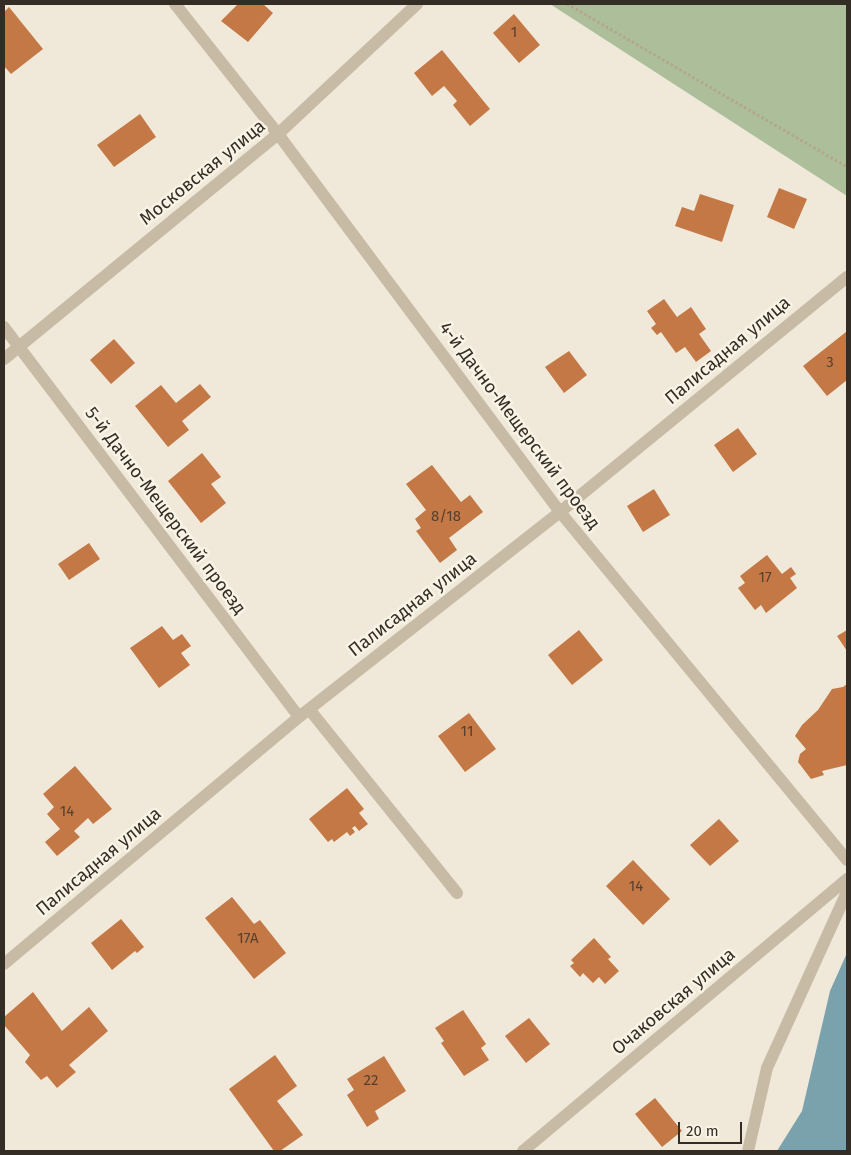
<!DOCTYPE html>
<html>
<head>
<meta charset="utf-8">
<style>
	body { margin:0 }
	#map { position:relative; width:851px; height:1155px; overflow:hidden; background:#f0e9d9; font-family:"Fira Sans",sans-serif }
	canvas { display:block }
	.frame { position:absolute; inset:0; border:5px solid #342d26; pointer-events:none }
	.scale { position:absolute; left:678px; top:1122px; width:64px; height:22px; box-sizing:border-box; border:2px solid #342d26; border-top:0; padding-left:6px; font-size:15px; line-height:18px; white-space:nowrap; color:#342d26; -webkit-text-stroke:4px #f8f3e5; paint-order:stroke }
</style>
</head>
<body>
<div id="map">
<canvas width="851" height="1155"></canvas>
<div class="frame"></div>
<div class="scale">20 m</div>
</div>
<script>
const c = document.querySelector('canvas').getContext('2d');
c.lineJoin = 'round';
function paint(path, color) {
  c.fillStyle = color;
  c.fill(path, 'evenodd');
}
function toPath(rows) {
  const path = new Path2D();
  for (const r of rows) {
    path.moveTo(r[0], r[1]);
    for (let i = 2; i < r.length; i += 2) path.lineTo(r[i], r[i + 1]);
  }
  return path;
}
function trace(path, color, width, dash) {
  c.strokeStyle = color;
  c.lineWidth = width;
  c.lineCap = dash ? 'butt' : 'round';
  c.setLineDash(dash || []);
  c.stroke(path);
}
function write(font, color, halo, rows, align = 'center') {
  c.font = font + ' "Fira Sans",sans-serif';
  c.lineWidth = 5;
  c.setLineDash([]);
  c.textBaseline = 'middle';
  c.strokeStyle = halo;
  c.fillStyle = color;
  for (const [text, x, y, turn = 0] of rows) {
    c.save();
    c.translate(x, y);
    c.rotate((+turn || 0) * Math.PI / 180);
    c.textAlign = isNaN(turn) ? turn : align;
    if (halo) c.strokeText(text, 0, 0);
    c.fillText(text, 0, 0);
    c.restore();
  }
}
const green = toPath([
	[550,4,847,4,847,196]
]);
const water = toPath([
	[847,953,847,1151,777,1151,802,1111,830,991]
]);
const building = toPath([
	[238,4,263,4,273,13,248,42,221,21],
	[9,7,43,49,11,74,4,66,4,12],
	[514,14,540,45,519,63,493,33],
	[442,50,490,109,470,126,453,105,457,101,444,86,432,96,414,73],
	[140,114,156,137,114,167,97,145],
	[779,188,807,199,794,229,767,217],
	[700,194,734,205,722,242,675,226,682,207,694,211],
	[664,299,677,317,691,307,706,329,699,334,711,351,696,362,685,347,676,353,661,332,657,335,651,328,656,324,647,311],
	[846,332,847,380,827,396,803,366],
	[114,339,135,363,111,384,90,360],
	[569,351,587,375,564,393,545,367],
	[200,384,211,397,182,421,189,430,168,447,135,406,161,385,176,403],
	[738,428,757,454,733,472,714,445],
	[202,453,221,477,211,484,226,503,201,523,168,481],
	[432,465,461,502,470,495,483,512,449,538,457,550,440,563,416,531,421,528,415,519,426,510,406,484],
	[654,489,670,515,643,532,627,506],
	[89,543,100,559,69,580,58,564],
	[767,555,782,574,791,567,796,574,790,578,797,588,766,613,761,605,755,610,738,588,745,583,740,576],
	[162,626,173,640,182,634,191,646,181,653,190,665,159,688,130,648],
	[579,630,603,660,572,685,548,655],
	[847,630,847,651,837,636],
	[847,684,847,765,822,771,824,775,811,779,798,762,800,754,806,749,795,736,802,725,818,710,832,689,843,687],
	[469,713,496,749,465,772,438,736],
	[75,766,112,809,93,824,88,818,74,831,80,837,57,856,45,842,60,829,47,814,54,807,43,794],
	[347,788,364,809,359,813,368,824,359,831,355,826,352,828,355,832,350,836,347,832,334,842,332,839,328,842,309,819],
	[719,819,739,841,710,866,690,845],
	[633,860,670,899,643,925,606,886],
	[232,897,254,924,260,920,286,953,254,979,205,918],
	[121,919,144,947,137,953,135,951,112,970,91,943],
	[594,938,611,957,608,959,619,971,605,984,599,977,593,983,583,973,580,977,570,966,574,963,571,960],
	[33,992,62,1031,89,1007,108,1031,69,1065,76,1072,57,1088,47,1076,41,1080,25,1062,30,1055,4,1025,4,1017],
	[463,1010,486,1044,481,1048,489,1060,464,1076,441,1043,444,1041,435,1028],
	[529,1018,550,1044,526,1063,505,1036],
	[275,1055,297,1086,277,1101,303,1135,280,1151,274,1151,229,1089],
	[384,1056,406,1091,375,1111,379,1119,367,1127,347,1095,354,1090,347,1079],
	[655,1098,682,1131,662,1147,635,1114]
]);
const path = toPath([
	[567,4,847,167]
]);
const minor = toPath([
	[175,4,278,134,560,512,847,860],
	[4,327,299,717],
	[4,359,278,134,417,4],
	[309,709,457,893],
	[4,964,299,717,560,512,847,277],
	[523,1151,847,879],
	[748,1151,767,1068,847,892]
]);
const numberNames = [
	["1",514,33],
	["3",830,363],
	["8/18",446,517],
	["17",765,578],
	["11",467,732],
	["14",67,812],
	["14",636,887],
	["17А",248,939],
	["22",371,1081]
];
const streetNames = [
	["Московская улица",203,173,-39],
	["Палисадная улица",728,351,-40],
	["4-й Дачно-Мещерский проезд",519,426,53],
	["5-й Дачно-Мещерский проезд",165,511,53],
	["Палисадная улица",413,605,-38],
	["Палисадная улица",99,862,-40],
	["Очаковская улица",674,1002,-40]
];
paint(green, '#acbf9a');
paint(water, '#79a2ad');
paint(building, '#c37845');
trace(path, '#b4a590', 3, [2.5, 2.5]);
trace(minor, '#c8bba6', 12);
write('15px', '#58402e', null, numberNames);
write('18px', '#342d26', '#f8f3e5', streetNames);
</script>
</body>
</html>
